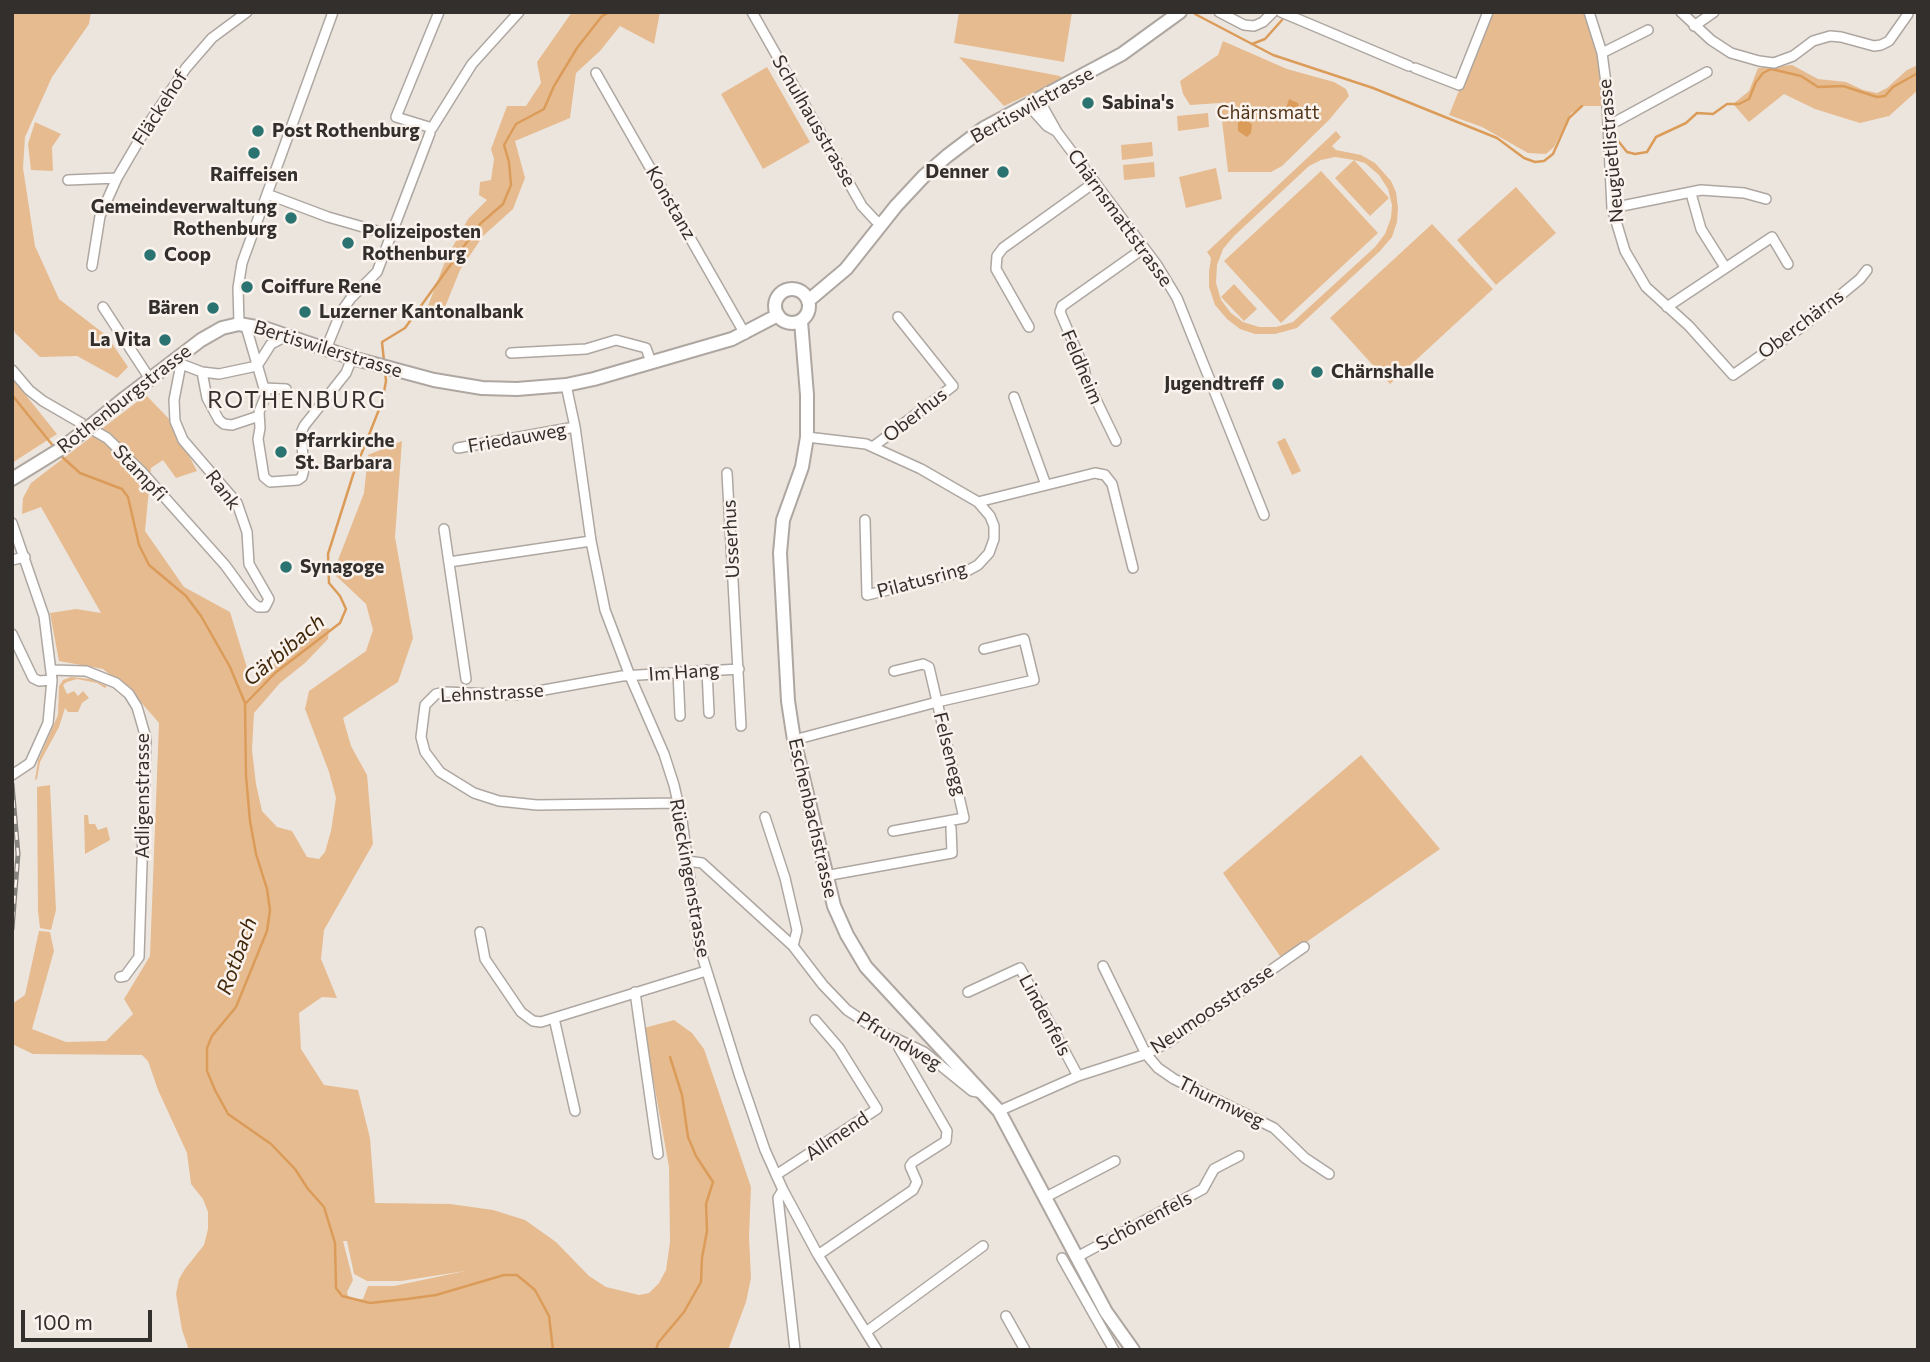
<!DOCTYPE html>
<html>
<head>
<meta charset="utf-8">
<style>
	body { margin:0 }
	#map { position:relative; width:1930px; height:1362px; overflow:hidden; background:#ece5de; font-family:Commissioner,sans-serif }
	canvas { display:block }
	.frame { position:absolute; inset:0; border:14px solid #322f2d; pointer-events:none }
	.scale { position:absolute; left:21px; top:1310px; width:131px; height:32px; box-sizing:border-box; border:4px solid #322f2d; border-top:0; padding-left:9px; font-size:21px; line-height:24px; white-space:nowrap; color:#322f2d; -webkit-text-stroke:5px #faf2ec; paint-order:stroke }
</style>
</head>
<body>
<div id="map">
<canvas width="1930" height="1362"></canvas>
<div class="frame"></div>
<div class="scale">100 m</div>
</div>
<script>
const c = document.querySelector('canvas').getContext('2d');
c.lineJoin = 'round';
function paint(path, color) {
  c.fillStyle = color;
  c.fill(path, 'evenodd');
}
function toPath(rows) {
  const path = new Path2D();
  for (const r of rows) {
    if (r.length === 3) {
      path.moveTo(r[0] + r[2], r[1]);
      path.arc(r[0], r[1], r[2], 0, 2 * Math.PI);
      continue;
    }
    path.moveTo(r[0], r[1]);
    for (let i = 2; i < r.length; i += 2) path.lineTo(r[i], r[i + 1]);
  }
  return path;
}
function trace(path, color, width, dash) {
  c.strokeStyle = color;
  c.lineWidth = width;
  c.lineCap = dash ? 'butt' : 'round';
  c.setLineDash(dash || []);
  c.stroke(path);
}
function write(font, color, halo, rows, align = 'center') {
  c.font = font + ' Commissioner,sans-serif';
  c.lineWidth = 5;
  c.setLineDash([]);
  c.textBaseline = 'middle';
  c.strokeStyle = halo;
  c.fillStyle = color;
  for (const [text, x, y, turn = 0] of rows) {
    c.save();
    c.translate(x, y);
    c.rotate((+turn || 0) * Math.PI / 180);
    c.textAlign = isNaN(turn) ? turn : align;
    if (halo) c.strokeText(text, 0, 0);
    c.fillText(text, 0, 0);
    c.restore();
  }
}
const green = toPath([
	[12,12,91,12,89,24,52,77,25,137,23,168,35,246,59,299,107,336,128,367,117,378,77,356,40,357,15,333,12,324],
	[572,12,660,12,654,44,620,26,600,51,576,73,570,118,515,141,525,178,513,209,483,236,460,270,443,312,426,311,446,259,468,219,487,200,479,195,480,182,491,180,494,159,491,149,507,106,526,106,541,83,537,62],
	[959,12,1072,12,1064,62,954,43],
	[1491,12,1585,12,1597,54,1603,106,1584,106,1571,113,1554,147,1546,154,1528,153,1482,127,1449,115],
	[1223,41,1287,69,1334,82,1346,89,1349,96,1329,120,1282,166,1271,172,1228,172,1220,103,1190,105,1183,94,1180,81,1218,55],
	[959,57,1060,76,1062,79,1004,106],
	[1792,65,1818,79,1846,82,1863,90,1877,93,1887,88,1907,70,1918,65,1918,90,1889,116,1860,123,1815,109,1784,94,1749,122,1733,104,1749,91,1758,68],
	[767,67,810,142,763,169,721,94],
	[1208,113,1209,127,1178,131,1177,116],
	[35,122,61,134,52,147,53,171,31,170,28,144],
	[1336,131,1341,137,1332,146,1336,150,1361,155,1375,163,1391,181,1396,192,1398,208,1397,222,1392,237,1380,251,1297,328,1275,334,1255,334,1240,329,1227,319,1215,305,1209,287,1209,272,1211,258,1207,252],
	[1335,157,1354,160,1335,178,1370,216,1389,198,1354,160,1365,163,1379,175,1388,189,1392,205,1391,218,1385,234,1375,247,1293,322,1276,327,1259,327,1243,322,1231,313,1221,300,1216,283,1217,265,1223,249,1234,236,1309,166,1321,160],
	[1152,142,1153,156,1122,160,1121,145],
	[1154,162,1155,177,1124,180,1123,165],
	[1216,168,1222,199,1186,208,1179,177],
	[1321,171,1378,233,1281,323,1224,261],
	[1516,187,1556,233,1496,285,1457,240],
	[1432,224,1493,289,1390,384,1330,318],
	[1234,284,1257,309,1244,321,1221,297],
	[12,378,57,434,12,463],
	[146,395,170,420,197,471,176,478,163,460,151,468,145,531,184,587,230,612,252,684,257,685,288,646,318,630,329,628,328,639,305,663,280,683,254,713,252,750,256,784,262,811,277,827,292,831,307,857,319,859,325,852,331,831,336,798,329,772,305,709,309,691,366,651,373,630,366,604,333,573,364,493,368,455,402,441,395,537,413,638,398,682,343,718,351,746,367,775,373,844,324,930,321,959,337,998,322,997,299,1013,301,1049,324,1085,358,1090,370,1138,375,1203,450,1204,493,1210,525,1220,556,1242,589,1276,606,1287,639,1295,649,1293,659,1283,666,1270,670,1242,669,1167,644,1028,674,1020,692,1033,704,1049,751,1187,749,1237,751,1278,746,1302,728,1350,189,1350,182,1330,176,1294,179,1279,185,1269,204,1245,208,1229,208,1212,203,1199,191,1184,187,1153,158,1090,148,1061,142,1055,33,1054,12,1044,12,1004,25,995,39,931,50,932,54,951,32,1029,66,1042,106,1041,133,1014,124,999,150,956,159,723,133,693,103,669,59,661,50,613,76,609,101,613,41,507,22,514,23,498,31,483],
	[343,1241,347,1241,354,1274,367,1281,401,1281,465,1271,394,1286,368,1286,363,1299,355,1300,348,1296,347,1292,353,1280],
	[1285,438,1301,471,1292,475,1277,442],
	[71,677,90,679,107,686,105,688,97,683,77,679,67,682,63,685,67,694,74,691,78,696,83,691,89,698,82,703,78,712,68,712,65,708,59,727,40,762,37,779,35,780,38,761,58,715,59,686,63,680],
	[1361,755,1440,849,1282,959,1223,873],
	[50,785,56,910,51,930,40,928,38,911,37,787],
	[84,815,88,815,89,824,95,824,98,830,107,827,110,840,85,854]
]);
const water = toPath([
	[1289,99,1298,103,1300,110,1296,117,1291,119,1285,111],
	[1238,119,1248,120,1252,125,1251,133,1247,137,1238,131]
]);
const stream = toPath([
	[1195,14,1273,55,1373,88,1497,138,1524,158,1535,162,1544,161,1553,154,1569,118,1582,106],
	[1252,44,1265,39,1282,20],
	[1615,137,1627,152,1635,154,1647,152,1656,137,1686,123,1697,113,1713,114,1727,104,1739,104,1749,99,1756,82,1763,73,1771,69,1801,76,1818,87,1843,86,1877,97,1885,96,1893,87,1918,73],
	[384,361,382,342,405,328,480,224,503,204,511,185,509,162,504,145,516,124,544,109,554,86,577,48,602,16,610,12],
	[12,395,54,447],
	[60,455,80,473,122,489,128,497,139,545,149,565,186,596,201,616,230,667,245,703,246,776,250,821,256,854,267,889,270,910,267,931,236,1007,212,1036,207,1048,207,1071,215,1090,228,1114,271,1144,295,1169,308,1189,324,1207,335,1243,336,1288,342,1296,370,1303,407,1299,436,1295,504,1275,517,1275,535,1290,549,1316,553,1350],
	[246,703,275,673,340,623,346,609,340,596,329,583,328,554,353,475,382,402,386,381,385,371],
	[656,1350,658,1343,684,1312,701,1282,702,1258,707,1231,706,1204,713,1182,696,1156,688,1137,682,1095,670,1057]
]);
const street = toPath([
	[439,12,396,117,432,128,472,64,519,12],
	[752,12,862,206,875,220,882,224],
	[1219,12,1244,25,1254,26,1263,22,1273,12],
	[1281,12,1409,66],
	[1589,12,1602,53,1606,83,1612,208,1625,251,1646,287,1689,326,1733,375,1803,326,1860,279,1867,270],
	[1681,12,1711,40,1731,53,1759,61,1774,63,1793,56,1813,41,1830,36,1841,37,1874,46,1881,45,1889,41,1908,14],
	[1694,26,1714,12],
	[1602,53,1648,30],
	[1415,68,1459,85,1488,12],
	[596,73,745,334],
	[1039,100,1057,132,1157,265,1177,298,1264,515],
	[1028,105,1047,126,1056,131],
	[1608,124,1617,121,1707,72],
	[68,180,117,178],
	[267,194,328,217,391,235],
	[1692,197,1701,229,1725,267],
	[1612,208,1701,190,1744,193,1766,199],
	[92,266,100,216,117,178,151,120,186,68,212,38,247,12],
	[103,307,150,379],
	[1667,307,1772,237,1788,264],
	[239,324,238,288,242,263,333,12],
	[1029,327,996,269,997,256,1003,248,1095,182],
	[247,330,266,395,259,412,260,428,258,439,264,477,270,482,298,480,302,477,304,469,301,433,304,426,346,373,352,358],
	[326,349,341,312,351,298,377,272,430,133],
	[511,353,586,349,616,340,646,348,651,362],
	[181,364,202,372,219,374,252,367],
	[257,366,271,344,279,340],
	[12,370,29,390,43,401,107,438,142,472,225,565,252,602,258,607,265,607,269,599,249,564,247,532,237,503,183,440,175,421,174,400,181,364,178,357],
	[202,372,207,398,219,420,224,424,232,425,259,416],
	[566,385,575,427,591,541,605,610,630,676,664,754,674,785,682,820,699,946,739,1074,765,1150,783,1190,818,1255,877,1350],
	[264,388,286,389],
	[1014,397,1046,485],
	[807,437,866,444,921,469,978,502,990,516,994,526,994,539,989,553,978,565,967,571,867,595,865,520],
	[1116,441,1086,379,1084,368,1060,312,1062,306,1144,248],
	[874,446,953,386,898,317],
	[458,448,575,427],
	[727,473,741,726],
	[978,502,1095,473,1105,475,1112,484,1133,568],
	[12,523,44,616,52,680,48,723,30,763,12,775],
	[444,529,466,679],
	[12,560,25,557],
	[449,562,591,541],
	[12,634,33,678,39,681,52,680],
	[52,670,86,671,116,683,129,694,137,707,146,738,139,957,125,976,120,977],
	[707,670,709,713],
	[678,671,680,716],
	[794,740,937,702,1034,680,1024,639,984,649],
	[679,803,537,805,499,801,474,793,440,772,425,752,421,737,425,705,436,694,445,692,516,695,622,676,739,669],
	[765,817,785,878,797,930,793,946],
	[893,831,964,818,929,667,923,664,894,671],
	[687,861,702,863,793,946,823,985,847,1010,874,1028,924,1052,972,1091,983,1093],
	[825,876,952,853,951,828],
	[480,932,485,959,521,1012,533,1021,541,1022,706,971],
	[1103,966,1146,1054,1158,1068,1174,1079,1274,1128,1305,1158,1329,1174],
	[635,992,658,1154],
	[968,992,1020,968,1078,1076],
	[554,1018,575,1111],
	[999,1111,1078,1076,1146,1054,1167,1043,1304,947],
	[776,1175,877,1109,839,1048,815,1020],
	[783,1190,778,1198,795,1350],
	[1046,1197,1115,1161],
	[818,1255,913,1190,917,1182,910,1166,913,1162,946,1141,947,1131,899,1048,898,1040],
	[1077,1257,1203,1189,1214,1169,1239,1156],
	[1062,1258,1114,1350],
	[1006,1316,1025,1350],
	[866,1332,983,1246]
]);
const secondary = toPath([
	[792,306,17],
	[808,301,846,269,896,206,924,176,947,156,984,128,1122,54,1180,12],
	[801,321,807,395,807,437,802,467,783,520,780,553,788,701,794,740,834,906,847,935,866,967,999,1111,1106,1312,1133,1350],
	[125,398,201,340,222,328,239,324,267,329,352,358,434,380,482,388,517,389,566,385,594,379,732,339,778,315],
	[12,479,59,450,88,428]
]);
const rail = toPath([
	[12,784,18,854,12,929]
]);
const secondaryBridge = toPath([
	[88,428,125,398]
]);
const markers = [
	[1088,103,7,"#2a7370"],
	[258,131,7,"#2a7370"],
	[254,153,7,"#2a7370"],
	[1003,172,7,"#2a7370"],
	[291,218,7,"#2a7370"],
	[348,243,7,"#2a7370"],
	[150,255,7,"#2a7370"],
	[247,287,7,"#2a7370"],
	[213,308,7,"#2a7370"],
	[305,312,7,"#2a7370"],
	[165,340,7,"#2a7370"],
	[1317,372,7,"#2a7370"],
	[1278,384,7,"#2a7370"],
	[281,452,7,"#2a7370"],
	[286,567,7,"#2a7370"]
];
const poiNames = [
	["Sabina's",1102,103],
	["Post Rothenburg",272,131],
	["Denner",989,172,"right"],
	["Raiffeisen",254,175,"center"],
	["Gemeindeverwaltung",277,207,"right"],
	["Rothenburg",277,229,"right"],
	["Polizeiposten",362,232],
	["Rothenburg",362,254],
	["Coop",164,255],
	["Coiffure Rene",261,287],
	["Bären",199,308,"right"],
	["Luzerner Kantonalbank",319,312],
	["La Vita",151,340,"right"],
	["Chärnshalle",1331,372],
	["Jugendtreff",1264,384,"right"],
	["Pfarrkirche",295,441],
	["St. Barbara",295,463],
	["Synagoge",300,567]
];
const streetNames = [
	["Bertiswilstrasse",1032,105,-29],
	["Fläckehof",160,108,-57],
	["Schulhausstrasse",814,121,60],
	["Neugüetlistrasse",1611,151,-95],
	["Konstanz",671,203,60],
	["Chärnsmattstrasse",1120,218,54],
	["Oberchärns",1801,324,-37],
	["Bertiswilerstrasse",328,349,17],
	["Feldheim",1082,367,67],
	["Rothenburgstrasse",124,399,-38],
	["Oberhus",915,415,-38],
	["Friedauweg",517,438,-10],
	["Stampfi",140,473,47],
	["Rank",223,490,53],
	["Usserhus",731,539,-93],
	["Pilatusring",922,580,-15],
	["Im Hang",684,672,-4],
	["Lehnstrasse",492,693,-3],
	["Felsenegg",950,754,76],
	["Adligenstrasse",143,796,-90],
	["Eschenbachstrasse",813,818,77],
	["Rüeckingenstrasse",690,878,80],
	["Neumoosstrasse",1212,1009,-34],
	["Lindenfels",1045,1015,62],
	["Pfrundweg",899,1041,31],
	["Thurmweg",1221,1102,26],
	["Allmend",837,1136,-34],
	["Schönenfels",1144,1221,-28]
];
const parkNames = [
	["Chärnsmatt",1268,113]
];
const waterNames = [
	["Gärbibach",284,650,-40],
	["Rotbach",237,956,-70]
];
const quarterNames = [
	["ROTHENBURG",297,400]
];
paint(green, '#e7bb90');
paint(water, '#db9c5a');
trace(stream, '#db9c5a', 2.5);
trace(street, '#aea7a1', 12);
trace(secondary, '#aea7a1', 16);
trace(street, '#fff', 9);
trace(secondary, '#fff', 12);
trace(rail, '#87837e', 5);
trace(rail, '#faf2ec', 2.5, [8]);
trace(secondaryBridge, '#aea7a1', 16, []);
trace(secondaryBridge, '#fff', 12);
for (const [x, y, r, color] of markers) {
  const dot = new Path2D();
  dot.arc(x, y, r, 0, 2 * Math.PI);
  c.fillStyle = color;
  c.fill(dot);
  trace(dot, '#faf2ec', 2.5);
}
write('bold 19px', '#322f2d', '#faf2ec', poiNames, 'left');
write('19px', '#322f2d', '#faf2ec', streetNames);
write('19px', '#503519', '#faf2ec', parkNames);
write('italic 21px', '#42280b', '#faf2ec', waterNames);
c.letterSpacing = '2px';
write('23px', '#322f2d', '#faf2ec', quarterNames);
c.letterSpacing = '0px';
</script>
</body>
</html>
